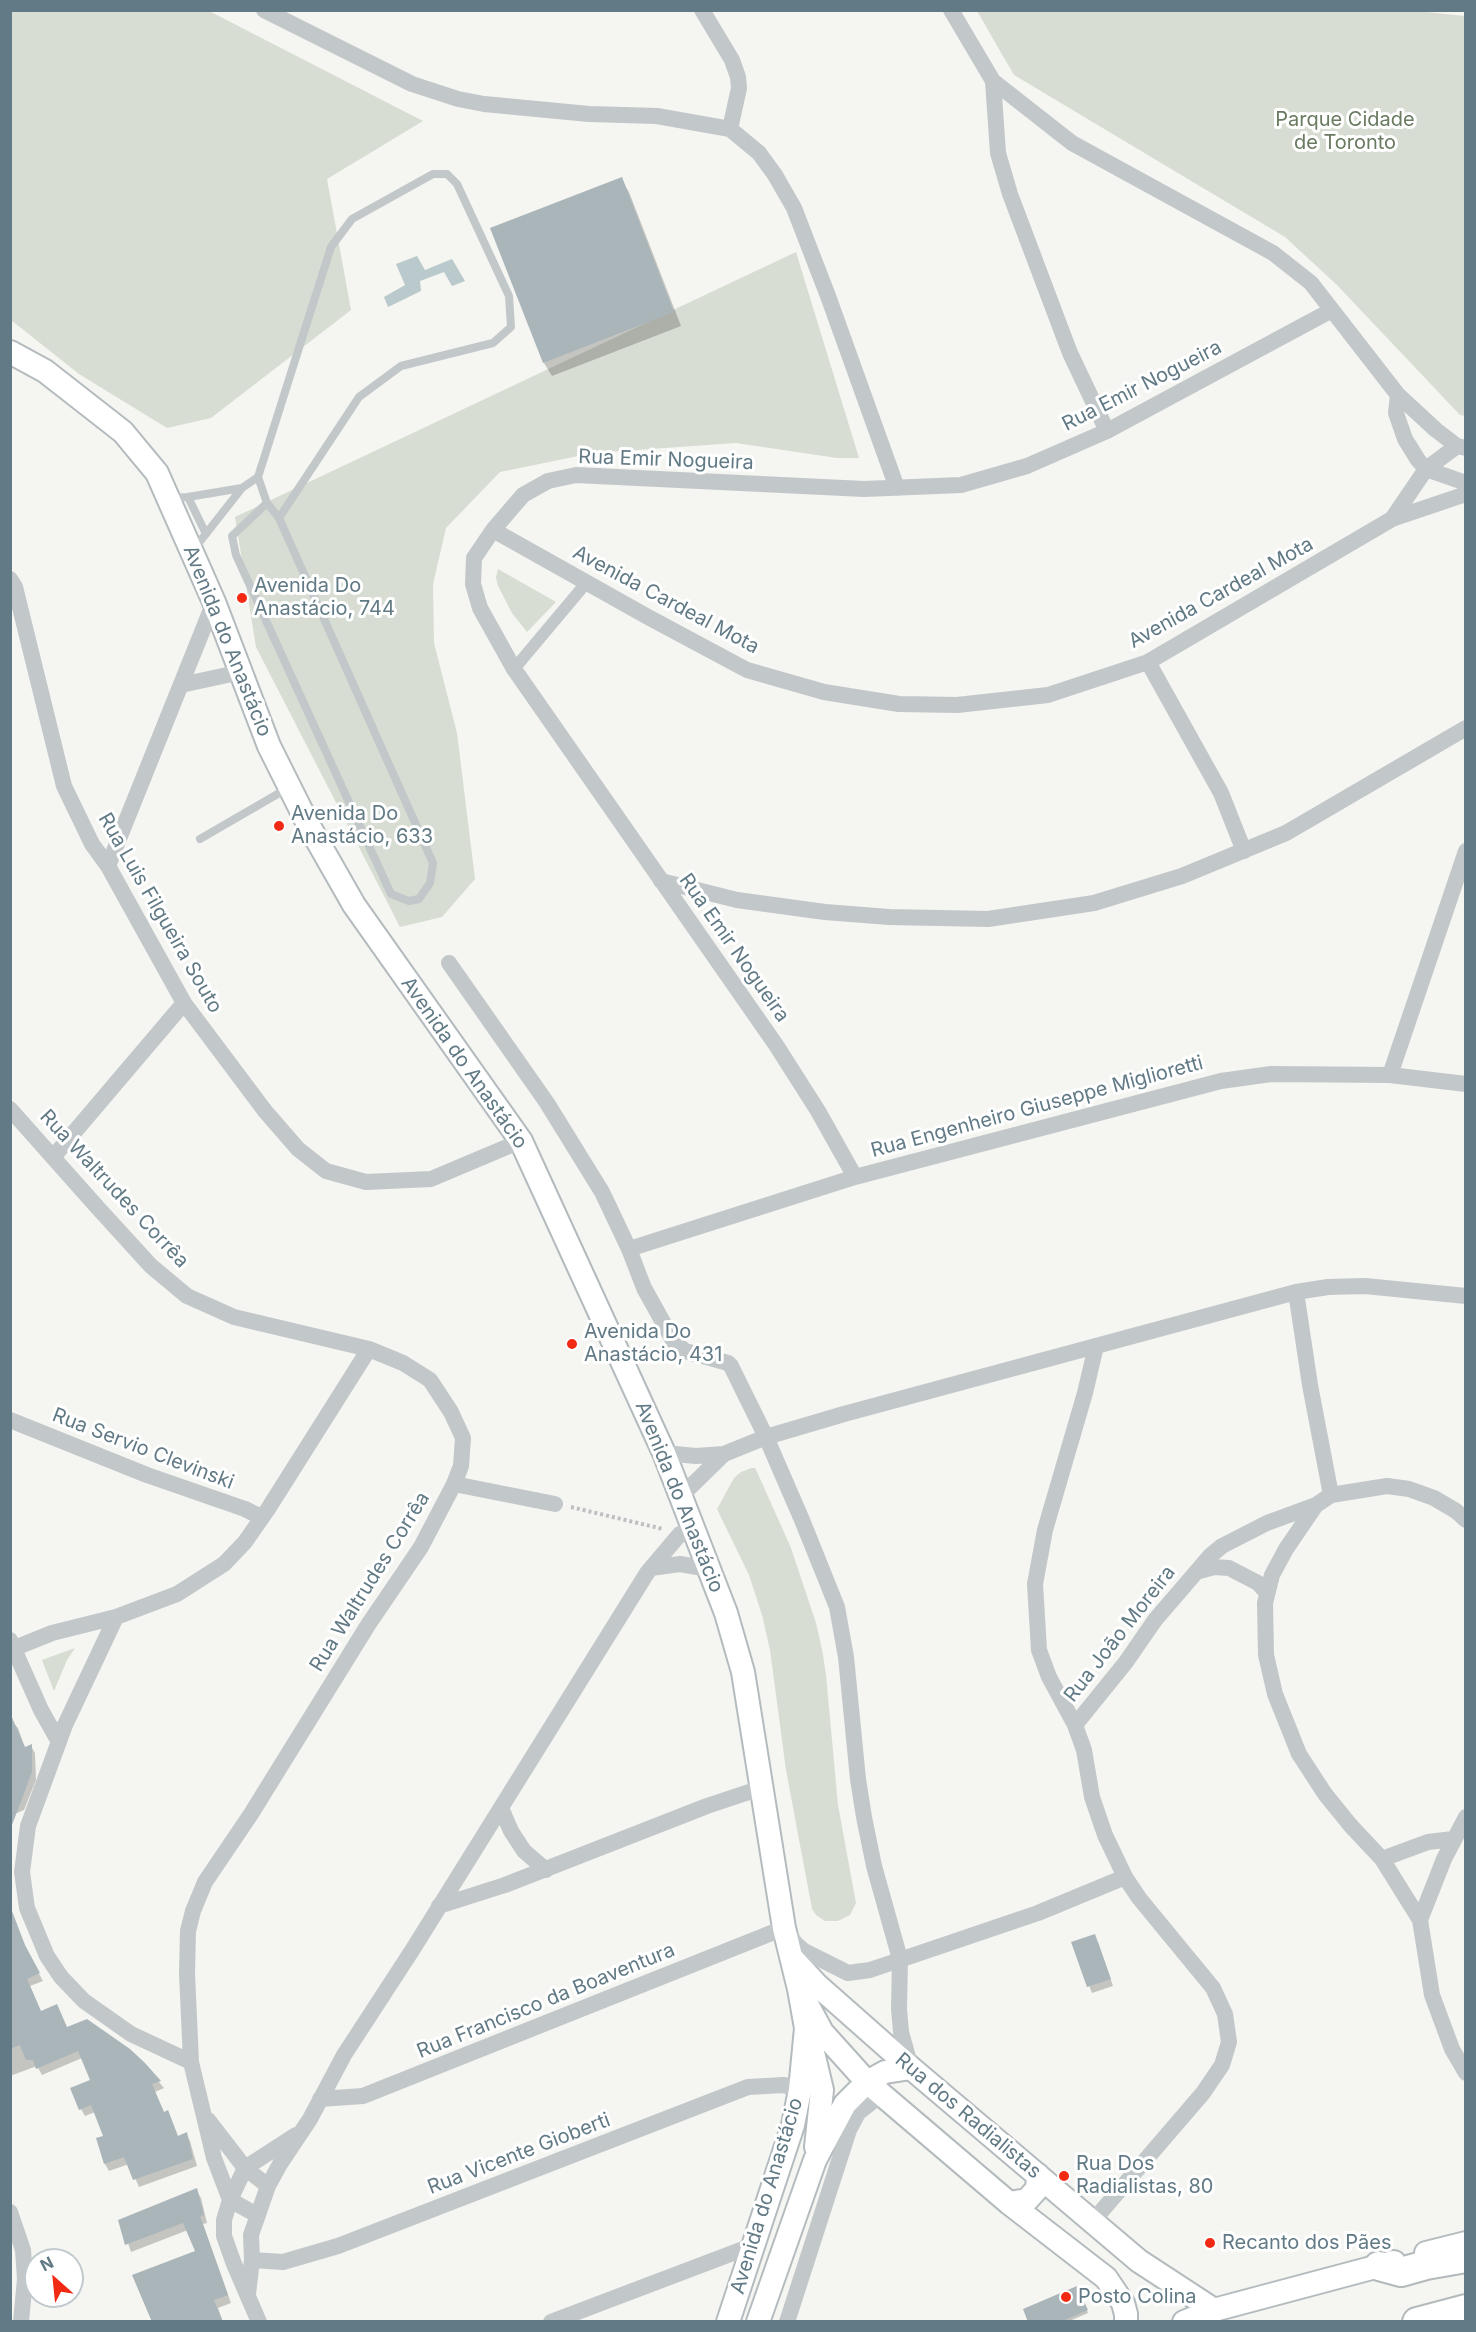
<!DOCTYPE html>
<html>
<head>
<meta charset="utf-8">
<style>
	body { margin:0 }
	#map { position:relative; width:1476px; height:2332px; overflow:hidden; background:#f5f5f1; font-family:Inter,sans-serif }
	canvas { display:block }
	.frame { position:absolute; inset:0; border:12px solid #617a85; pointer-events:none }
	.north { position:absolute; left:24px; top:2248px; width:60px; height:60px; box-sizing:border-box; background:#fff; border:2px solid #c0cace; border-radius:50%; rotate:333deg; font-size:16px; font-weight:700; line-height:24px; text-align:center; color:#617a85 }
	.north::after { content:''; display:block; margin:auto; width:21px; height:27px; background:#f32a13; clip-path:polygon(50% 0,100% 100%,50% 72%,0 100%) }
</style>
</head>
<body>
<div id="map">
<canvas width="1476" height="2332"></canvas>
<div class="frame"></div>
<div class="north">N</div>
</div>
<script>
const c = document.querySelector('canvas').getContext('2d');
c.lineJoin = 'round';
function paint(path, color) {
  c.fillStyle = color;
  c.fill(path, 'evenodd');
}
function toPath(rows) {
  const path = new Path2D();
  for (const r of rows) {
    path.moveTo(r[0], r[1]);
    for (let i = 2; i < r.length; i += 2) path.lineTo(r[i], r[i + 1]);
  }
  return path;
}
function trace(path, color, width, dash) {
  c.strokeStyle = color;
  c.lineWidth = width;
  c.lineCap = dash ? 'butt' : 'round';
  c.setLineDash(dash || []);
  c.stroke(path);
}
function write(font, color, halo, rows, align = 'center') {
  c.font = font + ' Inter,sans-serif';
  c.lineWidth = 6;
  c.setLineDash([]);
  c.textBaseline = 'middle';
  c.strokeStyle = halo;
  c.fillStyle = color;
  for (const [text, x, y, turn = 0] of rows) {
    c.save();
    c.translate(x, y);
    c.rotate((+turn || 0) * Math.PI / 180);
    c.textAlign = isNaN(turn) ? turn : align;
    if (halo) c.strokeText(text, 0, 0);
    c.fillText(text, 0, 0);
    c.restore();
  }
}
const green = toPath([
	[10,11,209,11,423,121,327,179,351,310,211,418,167,428,79,374,11,320],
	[1416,11,1465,16,1465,416,1460,415,1337,285,1285,237,1014,75,977,11],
	[796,252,859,458,837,458,736,443,593,453,500,472,446,528,433,584,434,643,457,733,475,879,442,917,400,927,256,647,235,517],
	[498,569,556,602,527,632,512,613,498,586,496,577],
	[751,1468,755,1468,758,1474,791,1548,816,1623,822,1649,826,1675,838,1805,856,1903,850,1915,838,1921,825,1921,816,1915,812,1909,786,1770,770,1650,762,1615,749,1575,717,1509,734,1478,741,1472],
	[75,1648,67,1660,54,1691,42,1660]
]);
const water = toPath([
	[417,256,425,270,452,259,465,281,452,286,444,272,420,281,421,291,388,307,384,297,405,285,396,264]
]);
const shadow = toPath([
	[621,179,629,192,681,326,552,376,544,363],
	[10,1719,18,1728,25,1748,31,1746,35,1753,36,1780,24,1810,10,1816],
	[15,1922,28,1954,43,1981,30,1986,41,2012,67,2029,144,2064,164,2088,155,2092,164,2113,178,2137,186,2134,190,2141,197,2166,139,2187,129,2164,109,2171,105,2164,105,2136,95,2112,85,2116,81,2109,92,2081,82,2058,42,2075,37,2066,10,2076,10,1924],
	[1098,1942,1113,1986,1092,1993,1073,1943],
	[196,2190,201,2198,207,2223,203,2224,231,2303,218,2308,223,2322,150,2269,197,2252,188,2230,131,2252,120,2220],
	[1078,2290,1088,2313,1067,2322,1030,2322]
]);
const building = toPath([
	[622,177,674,312,543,363,490,228],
	[10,1713,25,1747,32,1744,32,1772,12,1825],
	[10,1911,12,1911,25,1945,40,1973,27,1979,41,2011,57,2004,67,2027,87,2019,130,2049,145,2063,161,2081,152,2084,164,2112,168,2110,178,2136,187,2132,193,2159,133,2180,124,2157,104,2164,96,2138,103,2136,91,2105,79,2110,70,2088,90,2080,78,2051,36,2069,33,2060,26,2060,20,2045,10,2049],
	[1095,1934,1111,1979,1087,1987,1071,1942],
	[197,2188,204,2215,200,2216,228,2295,214,2300,223,2322,152,2322,132,2275,195,2251,183,2223,125,2245,118,2220],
	[1077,2286,1088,2310,1060,2322,1028,2322,1023,2309]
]);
const path = toPath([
	[571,1507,663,1529]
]);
const service = toPath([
	[258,477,267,503],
	[188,497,206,534],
	[171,498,188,497,242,488,258,477,331,247,352,219,433,174,447,174,457,184,509,296,511,327,493,343,401,366,359,397,279,518],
	[267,503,279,518,433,863,430,883,419,899,409,901,391,894,236,555,232,536,267,503],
	[194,549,242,488],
	[200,839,288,788]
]);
const pedestrian = toPath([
	[514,669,587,582]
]);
const minor = toPath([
	[264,10,412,84,458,99,484,104,589,114,657,116,730,129],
	[702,10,732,60,738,77,739,88,730,129,759,153,775,175,794,208,828,296,897,488],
	[951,10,993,81,1072,143,1273,253,1311,283,1398,395,1436,430,1457,446,1466,448],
	[993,81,998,153,1010,194,1070,353,1107,431],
	[1398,395,1396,413,1405,439,1418,460,1426,469,1466,483],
	[1392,519,1426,469,1457,446],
	[493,530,648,617,747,670,824,692,899,704,957,705,1048,695,1148,662,1392,519,1466,494],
	[10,579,15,587,64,786,92,844,108,866,184,1003,265,1111,298,1149,326,1171,366,1182,431,1179,521,1141],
	[1148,662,1221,793,1244,851],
	[181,685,241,672],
	[108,866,214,602],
	[661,881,737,900,825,912,889,917,988,919,1094,903,1182,876,1286,833,1466,728],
	[449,963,547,1103,602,1192,629,1249,644,1288,674,1342,685,1351,728,1363,731,1366,766,1437,802,1520,837,1607,846,1657,858,1779,864,1817,874,1866,900,1959,899,2009,901,2032,911,2068],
	[1390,1075,1466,851],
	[10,1109,98,1208,151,1266,187,1296,234,1317,369,1349,403,1363,430,1380,451,1412,463,1438,461,1466,454,1484,421,1547,368,1625,251,1814,205,1882,193,1911,188,1931,187,1973,191,2062,214,2158,230,2200,257,2215],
	[54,1156,184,1003],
	[855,1177,818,1111,776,1045,514,669,480,608,473,584,474,558,493,530,523,495,548,481,576,475,864,489,961,485,1027,466,1107,431,1332,310],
	[629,1249,855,1177,1221,1081,1271,1074,1390,1075,1466,1084],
	[1296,1292,1310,1385,1331,1495],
	[10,1420,147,1475,245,1509,261,1517],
	[664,1453,696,1456,724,1454,766,1437,844,1414,1296,1292,1328,1287,1365,1286,1466,1296],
	[454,1484,555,1504],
	[681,1496,724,1454],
	[1316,1505,1286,1549,1272,1575,1265,1603,1266,1655,1275,1694,1299,1754,1325,1794,1351,1826,1382,1859,1420,1920],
	[651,1568,680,1564,709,1569],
	[1196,1572,1214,1567,1229,1568,1258,1583,1267,1593],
	[116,1617,65,1725,28,1826,22,1872,27,1908,47,1956,61,1977,84,2001,131,2034,191,2062],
	[10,1640,41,1710,59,1742],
	[10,1650,52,1633,116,1617,177,1594,224,1564,245,1542,268,1509,369,1349],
	[1075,1725,1126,1662,1155,1620,1210,1556,1222,1546,1267,1523,1316,1505,1331,1495,1387,1486,1409,1489,1434,1498,1456,1511,1466,1520],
	[501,1808,511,1831,524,1851,546,1870],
	[1466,1817,1444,1859,1420,1920,1432,1995,1452,2049,1466,2073],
	[1382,1859,1428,1842,1453,1839],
	[439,1906,505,1885,707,1806,761,1788],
	[320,2099,363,2096,784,1928,796,1944,804,1951,848,1973,870,1970,1038,1913,1125,1877],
	[208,2120,245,2168,268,2186],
	[10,2212,23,2250,25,2279,21,2322],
	[1093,2221,1203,2093,1222,2065,1229,2042,1225,2014,1213,1988,1139,1898,1125,1877,1105,1835,1092,1797,1084,1750,1075,1725,1049,1677,1039,1650,1035,1584,1045,1530,1085,1393,1096,1346],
	[252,2260,283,2262,338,2246,748,2087,784,2085,800,2090],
	[248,2294,252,2260,251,2235,268,2186,280,2164,310,2119,344,2055,413,1949,647,1573,680,1534,693,1527],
	[259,2322,234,2264,224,2236,224,2220,230,2200,245,2168,296,2135],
	[551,2322,754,2245],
	[787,2322,849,2130,858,2113,882,2094]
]);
const secondary = toPath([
	[10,352,45,371,123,432,157,473,214,602,269,746,309,826,354,905,521,1141,664,1453,726,1613,743,1672,784,1928,799,1989,806,2028,800,2090,793,2125,728,2322],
	[792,1958,817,1985,911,2068,1139,2261,1214,2310],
	[807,2004,822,2032,867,2082,1009,2203,1106,2278,1123,2303,1126,2314,1126,2322],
	[811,2044,822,2090,816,2147],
	[1009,2203,1027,2200,1037,2189,1038,2175],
	[1426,2253,1466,2243],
	[758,2322,815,2160,845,2104,867,2082,885,2072,911,2068],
	[1184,2322,1214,2310,1394,2262]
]);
const motorway = toPath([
	[1379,2266,1401,2272,1426,2265,1466,2258],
	[1417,2322,1466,2309]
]);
const markers = [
	[242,598,6,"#f32a13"],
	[279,826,6,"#f32a13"],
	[572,1344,6,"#f32a13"],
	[1064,2176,6,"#f32a13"],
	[1210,2243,6,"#f32a13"],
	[1066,2297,6,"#f32a13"]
];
const parkNames = [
	["Parque Cidade",1345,120],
	["de Toronto",1345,143]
];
const streetNames = [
	["Rua Emir Nogueira",1142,386,-27],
	["Rua Emir Nogueira",666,460,2],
	["Avenida Cardeal Mota",1221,593,-29],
	["Avenida Cardeal Mota",666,600,28],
	["Avenida do Anastácio",227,641,68],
	["Rua Luis Filgueira Souto",160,913,60],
	["Rua Emir Nogueira",734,948,55],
	["Avenida do Anastácio",464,1063,55],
	["Rua Engenheiro Giuseppe Miglioretti",1037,1107,-15],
	["Rua Waltrudes Corrêa",114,1189,47],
	["Rua Servio Clevinski",143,1449,21],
	["Avenida do Anastácio",679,1497,68],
	["Rua Waltrudes Corrêa",370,1582,-58],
	["Rua João Moreira",1120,1634,-52],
	["Rua Francisco da Boaventura",546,2001,-22],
	["Rua dos Radialistas",968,2116,40],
	["Rua Vicente Gioberti",519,2154,-21],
	["Avenida do Anastácio",767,2196,-73]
];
const poiNames = [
	["Avenida Do",254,586],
	["Anastácio, 744",254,609],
	["Avenida Do",291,814],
	["Anastácio, 633",291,837],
	["Avenida Do",584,1332],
	["Anastácio, 431",584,1355],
	["Rua Dos",1076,2164],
	["Radialistas, 80",1076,2187],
	["Recanto dos Pães",1222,2243],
	["Posto Colina",1078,2297]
];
paint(green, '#d7ddd2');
paint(water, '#b9c9cc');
paint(shadow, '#0003');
paint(building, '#aab5b9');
trace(secondary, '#b4bbbe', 26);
trace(motorway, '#b4b9bb', 32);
trace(path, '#bdc0c2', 4, [3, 3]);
trace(service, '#c2c7ca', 8);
trace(pedestrian, '#c2c7ca', 12);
trace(minor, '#c2c7ca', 16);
trace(secondary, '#fff', 22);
trace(motorway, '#fff', 28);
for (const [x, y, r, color] of markers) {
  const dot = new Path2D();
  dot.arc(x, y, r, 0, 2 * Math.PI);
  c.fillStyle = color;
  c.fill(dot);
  trace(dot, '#fff', 2);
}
write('20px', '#6a7b61', '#fff', parkNames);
write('20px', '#617a85', '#fff', streetNames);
write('20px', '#617a85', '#fff', poiNames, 'left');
</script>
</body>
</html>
